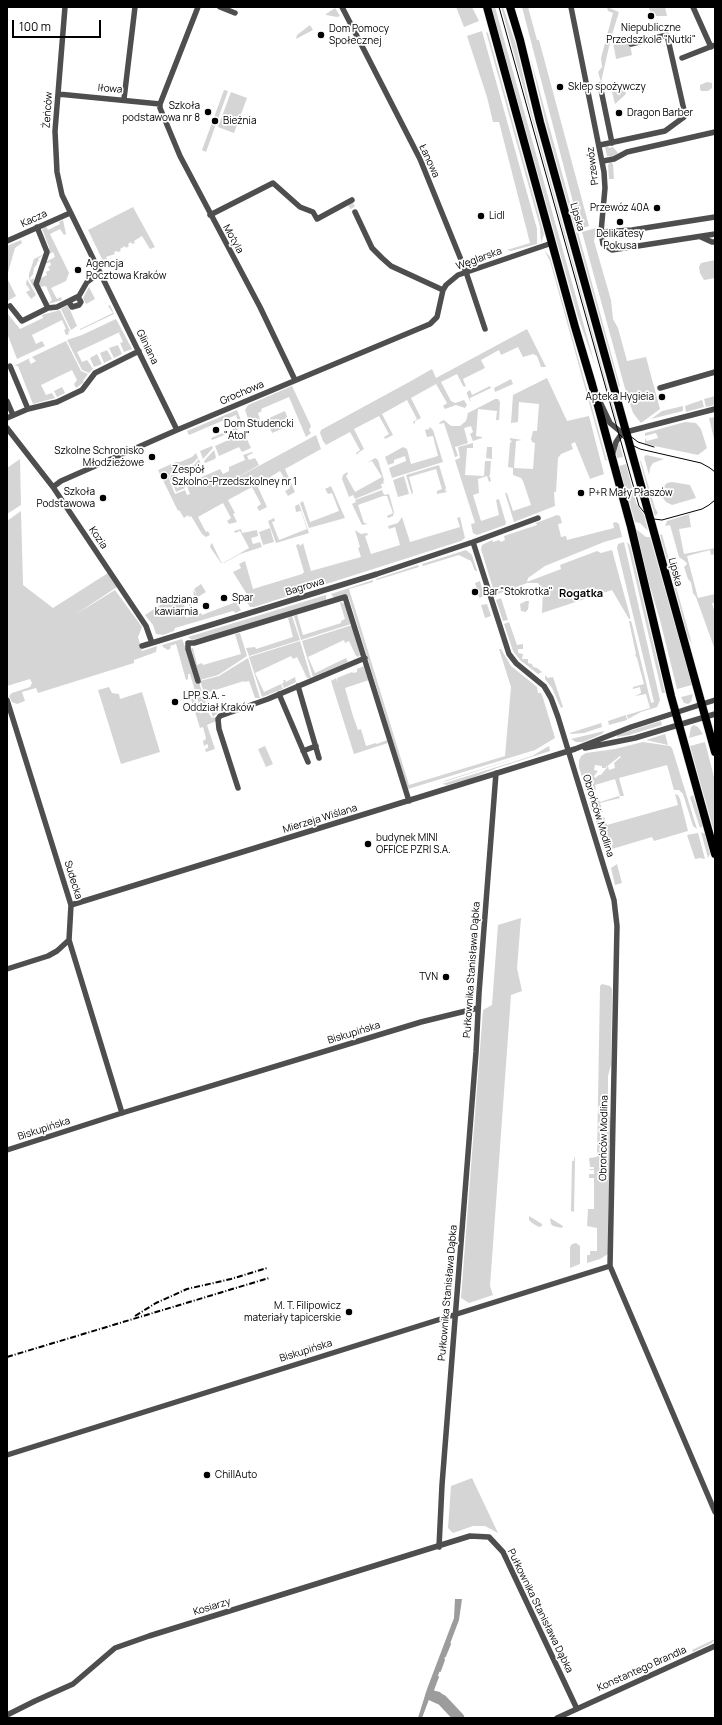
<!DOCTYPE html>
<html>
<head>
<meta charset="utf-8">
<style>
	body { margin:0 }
	#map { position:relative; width:722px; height:1725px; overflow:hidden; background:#fff; font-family:Manrope,sans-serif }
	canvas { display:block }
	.frame { position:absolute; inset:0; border:8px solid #000; pointer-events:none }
	.scale { position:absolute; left:12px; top:20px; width:89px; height:18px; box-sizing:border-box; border:2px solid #000; border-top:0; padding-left:5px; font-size:12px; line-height:14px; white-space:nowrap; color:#000; -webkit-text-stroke:3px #fff; paint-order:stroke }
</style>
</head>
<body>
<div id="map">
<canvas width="722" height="1725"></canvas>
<div class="frame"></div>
<div class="scale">100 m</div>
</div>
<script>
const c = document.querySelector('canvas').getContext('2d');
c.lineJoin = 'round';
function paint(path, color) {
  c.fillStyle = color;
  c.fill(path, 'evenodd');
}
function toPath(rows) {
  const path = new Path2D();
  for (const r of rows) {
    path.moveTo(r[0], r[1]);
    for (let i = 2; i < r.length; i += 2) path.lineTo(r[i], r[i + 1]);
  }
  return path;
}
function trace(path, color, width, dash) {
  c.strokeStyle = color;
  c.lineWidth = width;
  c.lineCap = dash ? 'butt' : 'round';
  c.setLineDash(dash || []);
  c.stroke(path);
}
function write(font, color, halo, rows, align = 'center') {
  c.font = font + ' Manrope,sans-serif';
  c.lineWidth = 3.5;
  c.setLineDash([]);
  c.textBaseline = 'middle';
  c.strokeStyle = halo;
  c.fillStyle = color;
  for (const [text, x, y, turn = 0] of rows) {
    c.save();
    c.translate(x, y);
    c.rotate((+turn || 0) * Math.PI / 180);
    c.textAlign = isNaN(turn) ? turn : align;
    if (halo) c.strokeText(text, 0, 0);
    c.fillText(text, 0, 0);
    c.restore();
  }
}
const green = toPath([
	[456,7,472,7,479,21,464,27],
	[491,7,495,7,595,365,578,317],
	[501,7,503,7,516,45,532,114,618,424,616,421],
	[522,7,528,7,537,40,539,40,589,226,580,229],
	[607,7,619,12,611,38,601,82,598,72,602,67,601,58,613,13,608,11],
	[665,7,667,16,656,16,654,12,651,13,649,8],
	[335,8,340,16,337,17,326,15,326,14],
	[310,25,313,30,296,39,297,35],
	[482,31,537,229,537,244,511,251,507,250,530,243,499,122,493,122,487,97,467,36],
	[486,32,488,33,544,234,541,243,540,227],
	[629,39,632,55,616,59,613,42],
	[529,52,620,386,619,387,548,132],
	[707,82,712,83,712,88,708,91,701,91,700,89,700,85],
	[624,85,626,94,615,104,611,88],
	[224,90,228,91,206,152,202,150],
	[231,92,247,98,234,133,218,127],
	[608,146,609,148,613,147,618,153,613,157,607,156,605,147],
	[610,162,613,164,614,179,609,179,608,165],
	[133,207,155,247,150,249,142,236,134,241,135,243,132,244,131,242,128,244,129,246,126,248,125,246,120,249,121,251,118,252,117,251,114,252,115,254,106,257,108,261,104,263,88,230],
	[63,220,66,234,64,235,60,229,50,234,69,273,66,281,51,288,57,299,61,297,62,300,48,304,52,300,46,286,39,287,39,279,47,275,46,272,50,270,48,267,51,265,50,262,45,264,46,262,55,257,53,252,49,254,49,247,42,229,46,226,48,230,60,224,59,222],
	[596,228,594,241,611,300,613,319,618,328,627,361,646,357,660,409,641,423,633,413,624,385,582,232],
	[21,240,22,243,15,248,7,276,7,246],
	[544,250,550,257,607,461,605,460,550,261],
	[44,254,38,259,39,261,37,262,37,264,34,268,33,274,30,278,31,280,34,278,33,285,36,293,29,278,29,274,34,259],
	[715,260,715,278,704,280,700,273,699,267,701,263],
	[7,278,16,296,9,300,7,304],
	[27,279,36,295,31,299,26,292,30,290,26,284],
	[89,287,95,299,86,304,83,298],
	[68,305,77,326,71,330,61,309],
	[110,305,114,314,80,330,80,329,113,313,108,306],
	[60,310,70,331,68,332,69,334,66,335,64,330,66,329,62,320,32,335,36,344,42,341,45,346,17,359,7,333,7,313,20,329,43,318,42,315],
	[116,319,132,349,124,352,120,343,123,342,119,333,120,332,77,352,82,362,87,360,93,369,89,373,82,370,67,340,82,335],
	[527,329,546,367,541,367,537,356,533,354,523,357,518,347,501,355,499,350,481,360,485,368,463,379,466,387,463,386,457,374,441,382,451,401,455,403,464,400,467,405,465,408,456,405,445,409,443,406,447,403,436,384,411,398,421,418,415,421,415,423,414,424,413,422,417,419,407,400,382,414,393,435,385,439,384,437,389,434,379,416,354,429,364,449,358,453,357,455,356,453,360,450,350,432,326,445,323,441,320,433,321,430,411,381,432,369,436,378],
	[66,341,81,371,88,374,83,381,84,382,76,388,74,384,77,380,72,370,41,385,46,395,52,393,55,398,33,404,18,366,14,366,30,358,29,360,31,364,36,361,32,357],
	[118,345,122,354,114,358,109,348],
	[107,350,112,359,104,363,100,353],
	[97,354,102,364,94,367,90,358],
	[547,378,567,421,589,416,604,474,590,479,575,442,571,444,573,449,561,454,558,458,556,492,554,492,555,506,514,522,505,493,507,493,513,511,531,505,523,481,521,478,513,475,513,468,508,467,510,443,512,441,510,440,510,438,522,440,516,441,514,468,533,469,535,443,532,442,531,439,533,431,537,431,539,404,519,402,518,422,511,423,513,395],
	[511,379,513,384,495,392,494,388],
	[292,386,311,426,309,430,311,433,306,437,289,397,261,409,262,411,258,413,261,423,254,424,249,421,245,410,248,405],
	[490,386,491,388,470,398,471,403,467,394,467,392,470,390,472,395],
	[62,387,65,393,57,397,54,391],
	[715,396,715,405,706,407,704,399],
	[495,399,498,399,500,402,499,420,496,420,497,411,478,409,476,436,482,437,482,438,473,441,470,434,473,432,471,426,464,428,468,443,455,447,458,456,455,457,444,423,439,424,440,422,444,420,451,426,460,426,466,421,468,413],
	[702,400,704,407,686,412,685,406],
	[683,406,683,411,651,419,662,411],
	[237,410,242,423,242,426,239,429,212,440,211,438,240,426,236,415,189,435,187,431],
	[285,411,288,419,270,427,267,419],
	[715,417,715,443,709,418],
	[286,422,287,424,290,423,291,425,272,433,270,428],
	[685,422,696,423,701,429,707,448,698,455,645,444,645,438,647,441,658,438,656,433,645,436,645,433],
	[430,427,433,430,443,462,392,478,389,468,406,461,405,456,394,460,394,463,388,465,385,457,403,447,407,449,411,464,438,456,433,436,427,437,425,430,427,429,428,430],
	[244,433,251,448,242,452,239,447,219,456,215,446],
	[316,435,321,449,285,469,295,492,288,496,285,491,290,488,280,471,257,485,267,507,259,511,257,507,261,504,252,487,228,500,235,513,233,514,237,522,229,524,227,521,231,518,223,503,198,517,206,532,208,531,210,535,206,537,202,534,191,516,189,517,188,515,184,518,179,510,178,511,158,470,176,462,180,462,192,457,196,453,198,458,193,463,170,474,169,479,175,494,185,490,187,495,190,494,187,486,184,487,185,488,176,492,173,484,175,483,177,488,220,469,223,474,229,471,229,467,245,460,243,455,252,452,253,453,247,456,249,460,255,458,259,465,233,480],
	[619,442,623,457,617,458,616,453],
	[473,443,473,448,467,448,465,475,484,476,485,461,491,461,490,474,489,476,490,477,491,481,489,482,487,476,478,479,479,493,473,495,481,521,499,515,496,500,499,499,506,523,505,525,477,535,473,533,471,524,475,523,455,460,460,458,458,447],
	[212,446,213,448,203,459,200,451],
	[487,447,492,447,492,459,486,458],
	[214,450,216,457,215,459,205,463,204,461],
	[646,455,664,459,653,463,650,468,649,475,644,457],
	[375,458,378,460,384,480,383,482,385,483,381,484,382,488,355,499,353,495,349,497,342,479,343,475,347,472,348,474,346,476,355,492,382,477,372,461,367,463],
	[20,459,21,505,7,514,7,468],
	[199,459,201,465,173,477,172,483,170,479,171,475,194,465],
	[640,461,641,461,655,508,658,513,655,516],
	[626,464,636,503,644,515,648,531,640,523,635,522,619,466],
	[439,465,446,488,445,490,447,492,437,494,437,491,442,489,436,469,409,477,413,492,412,495,406,475],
	[404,476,409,494,398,497,393,480],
	[672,482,690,485,696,498,672,505,666,502,661,495,662,488,667,483],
	[331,486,345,518,309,528,300,503,303,501,310,522,339,511,332,493,328,494,325,489],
	[382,490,384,495,389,494,394,512,393,516,388,518,387,516,393,513,387,496,383,496,358,505,364,523,366,523,367,524,362,525,352,504,356,502,355,500],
	[299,504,309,533,276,543,268,521,274,518,275,521,272,522,279,540,307,529,301,511,296,512,295,506],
	[21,511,23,585,53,608,108,573,117,587,73,616,115,590,142,627,138,637,142,651,157,646,156,652,134,660,134,663,38,693,36,688,22,692,25,701,17,704,12,702,9,696,12,693,30,687,32,683,30,679,7,686,7,521],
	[693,513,689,515,691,527,679,529,684,554,715,548,715,554,711,555,710,550,687,556,698,598,715,594,715,603,712,603,715,614,715,650,696,597,693,593,691,582,688,579,684,567,687,564,686,562,679,557,670,525,665,526,667,521],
	[557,515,560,516,562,523,558,524,561,537,566,536,567,540,614,528,613,523,616,522,619,524,622,537,604,542,545,566,528,578,527,582,561,569,560,565,597,551,601,553,612,550,630,616,630,619,629,619,612,590,542,613,543,590,538,583,527,583,495,595,481,549,482,545,492,540,493,542,499,540,501,542,505,540,504,536,537,525,536,523],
	[402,517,410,542,460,527,457,518,460,517,465,538,461,541,254,607,250,607,245,599,248,596,233,572,241,568,239,564,245,561,253,589,302,574,304,572,296,545,299,544,300,546,303,543,311,571,361,557,358,548,360,547,355,530,361,534,367,533,368,535,365,536,371,554,400,545,395,527,389,529,388,526,398,523],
	[270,528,274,542,263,545,259,532],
	[241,529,242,533,257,530,258,536,251,538,253,544,260,542,262,547,240,554,224,563,221,563,210,547,211,544,212,543,221,562,223,563,249,548,240,531,235,533,234,531],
	[636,529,646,537,650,537,692,685,677,689,660,620,649,583],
	[662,534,677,590,692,644,688,637,669,567,660,535],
	[624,542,660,700,657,707,641,712,628,719,627,715,650,708,646,694,635,696,641,693,640,687,633,689,633,687,644,684,637,658,635,655,636,654,629,621,631,621,632,624,651,703,654,702,617,548,618,544],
	[627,542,630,545,665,693,662,693],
	[466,550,472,555,477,571,475,571,471,561,459,555,423,566,422,564],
	[418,565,419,567,377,580,376,579],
	[373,580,373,582,349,589,409,785,505,756,511,687,499,649,501,649,511,666,537,687,538,693,541,693,543,698,555,738,535,750,408,789,349,598,346,595,334,598,331,594],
	[480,581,484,596,479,598,475,583],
	[201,584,206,592,190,602,194,609,193,609,189,606,188,596,194,597,193,590,197,595,194,589],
	[326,595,326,600,204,638,203,637,192,640,188,637],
	[183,597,186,618,201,613,202,615,236,602,241,610,236,613,233,611,175,628,174,631,163,635,156,634,153,625,145,615,168,600],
	[501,598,508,620,503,621,496,600],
	[526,601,529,601,528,610,527,610,526,612,521,611,520,604],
	[341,602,345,604,351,624,301,640,294,616,297,615,303,635,341,623,341,621,345,619,340,603],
	[487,604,491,616,485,618,481,605],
	[292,616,300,640,249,656,246,648,255,647,256,649,293,637,288,618],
	[509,622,517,645,523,644,523,649,518,649,518,653,523,654,522,659,528,659,528,663,532,664,533,667,537,668,542,672,538,674,520,660,513,651,504,624],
	[352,625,360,655,358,657,356,656,349,641,345,643,344,640,308,657,315,673,346,658,348,662,313,677,302,641],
	[240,633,247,656,218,675,200,680,191,648,193,648,197,665,202,663,203,665,241,654,235,634],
	[182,639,199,682,202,692,200,693,201,698,204,697,209,714,212,718,216,717,216,721,207,725,215,749,206,752,205,749,208,748,208,745,207,744,204,746,203,741,205,740,206,738,203,727,200,728,191,699,195,698,199,712,202,714,190,674,188,674,188,679,186,680,176,644,170,646,171,648,168,650,163,647,162,645],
	[300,641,311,678,307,678,297,657,293,659,291,656,255,673,264,692,281,684,283,689,262,697,249,657],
	[248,658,260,698,255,698,249,681,244,682,244,681,206,693,212,712,221,710,213,717,200,681,219,676],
	[364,666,369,680,345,688,353,716,358,730,361,729,366,746,376,743,377,744,387,740,388,743,354,754,331,681,336,678,338,683,337,678,352,672,353,673,357,672,357,669],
	[545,675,548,678,553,677,563,707,561,708,552,688,545,679],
	[295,677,296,682,284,688,282,684,284,682,283,680,285,680,286,682],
	[109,687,112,693,119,694,120,699,142,692,160,752,121,764,98,690],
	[693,694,691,702,688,704,684,703,681,697],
	[626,715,627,720,609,725,608,721],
	[661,721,662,725,629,735,617,737,617,735,623,733],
	[601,723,602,727,584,733,571,734,570,733],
	[694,725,698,727,703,734,689,738,691,727],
	[604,731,602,734,583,742,576,742,571,739],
	[665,734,668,745,646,740],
	[643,742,670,746,672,748,697,829,693,826,683,794,679,790,674,790,667,765,619,778,624,796,620,796,615,779,595,785,596,789,593,793,589,793,586,791,579,767,579,761,581,756,586,753,615,749],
	[620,756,621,757,614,763,615,768,609,770,608,766,601,775,599,775,595,778,594,776,598,771,594,770,595,765,602,766,602,768,605,768],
	[705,742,715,781,715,835,690,746],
	[265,746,273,764,266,767,258,749],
	[549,746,550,751,497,768,469,779,447,785,442,784,532,756],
	[535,752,447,781,441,782,529,754],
	[675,794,678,795,680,799,688,831,654,841,652,837,612,849,611,848,603,848,595,818,604,817,607,825,678,805],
	[693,795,703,826,700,828,690,797],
	[619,796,620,798,600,803,603,812,592,812,589,803,591,798,598,798,600,802],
	[701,832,705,834,710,854,708,858],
	[698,833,705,859,704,859,701,858,695,859,687,835],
	[617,864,622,883,615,885,611,868],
	[521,918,517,968,522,991,511,995,490,1286,493,1295,469,1303,461,1298,483,1010,492,1005,498,925],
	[602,984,610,986,612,989,611,1065,608,1076,608,1104,610,1121,608,1254,600,1259,587,1263,587,1255,590,1255,590,1251,597,1251,597,1228,587,1226,588,1209,594,1209,594,1178,589,1178,589,1174,594,1174,594,1170,589,1170,590,1169,594,1169,594,1167,590,1167,589,1158,597,1157,600,986],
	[574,1157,575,1158,574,1212,571,1211,572,1161,574,1161],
	[529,1216,542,1224,542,1226,539,1227,532,1223,529,1220],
	[550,1218,563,1226,562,1228,553,1226,551,1224],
	[576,1243,580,1246,580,1264,570,1268,570,1247,572,1244],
	[472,1478,498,1533,485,1526,473,1526,453,1533,448,1528,451,1486],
	[715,1639,712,1643,693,1652,692,1650]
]);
const water = toPath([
	[455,1599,462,1599,459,1620,422,1718,418,1718,427,1689,454,1618],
	[435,1691,440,1692,465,1718,454,1718,433,1695]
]);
const stream = toPath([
	[445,1656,450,1644],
	[440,1671,444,1660],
	[430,1698,438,1677]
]);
const river = toPath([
	[431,1695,442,1700,459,1718]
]);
const minorTunnel = toPath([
	[350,203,355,212]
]);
const minor = toPath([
	[65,7,55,131,57,172,62,195,177,430],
	[198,7,160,104,160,108,180,156,260,307,295,380],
	[220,7,235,13],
	[342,7,420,159,466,272,485,329],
	[571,7,604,172,605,188,601,232,603,244,612,250,715,234],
	[693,7,711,47],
	[682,58,715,45],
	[600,85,612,143],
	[58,94,160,104],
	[124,99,135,7],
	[600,145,665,131,684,117,684,110,667,35,631,44],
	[603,161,614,159,627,152,715,132],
	[355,212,372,248,382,258,391,266,443,290],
	[210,215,273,183,300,207,313,212,317,219,352,200],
	[37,227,47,252,36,284,48,308,57,307,79,296,87,282,99,273],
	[601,232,632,230,715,217],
	[701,237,712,242,715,242],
	[7,241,70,213],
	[69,302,72,307,79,305,81,302,78,297],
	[10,306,22,321,48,308],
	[10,366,28,409],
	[660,388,715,372],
	[7,401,13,415],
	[601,404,610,423,622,433],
	[7,418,28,409,57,402,82,390,95,373,139,351],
	[7,428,53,487,146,626,152,643],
	[612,456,616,442,622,433,715,409],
	[53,487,61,481,177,430,430,324,437,317,443,290,446,285,458,275,552,243],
	[473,542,509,654,516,663,544,686,551,698,558,717,614,900,617,926,610,1266,715,1512],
	[142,646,377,574,473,542,538,518],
	[198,681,188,649,188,643,194,643,345,597,409,801],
	[298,686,319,758],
	[279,694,308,762],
	[7,700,71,905,69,940,122,1113],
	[585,748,635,738,715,714],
	[303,751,316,746],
	[238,788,219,729,218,719,220,716,268,699,365,658],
	[71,905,575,749,631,727,715,700],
	[7,969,48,956,57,951,69,940],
	[7,1150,122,1113,421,1022,478,1008],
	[7,1455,610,1266],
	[439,1547,442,1485,476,1052,479,993,496,773],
	[7,1715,35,1701,73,1684,115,1648,149,1636,470,1536,489,1537,503,1552,577,1709],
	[557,1718,715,1646]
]);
const primary = toPath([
	[487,7,575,327,592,384,631,527,671,696,715,854],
	[510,7,520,40,540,122,715,752]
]);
const tram = toPath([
	[499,7,639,506,647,516,654,519,662,520,702,509,709,505,715,500],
	[621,429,638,442,654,447],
	[619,434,630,444,640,449,701,463,710,468,715,472]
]);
const rail = toPath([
	[135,1316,156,1303,187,1289,231,1279,267,1268],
	[7,1357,269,1278]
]);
const markers = [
	[651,16,4,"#000"],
	[321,35,4,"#000"],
	[560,87,4,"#000"],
	[208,112,4,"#000"],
	[619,113,4,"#000"],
	[215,121,4,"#000"],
	[657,208,4,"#000"],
	[481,216,4,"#000"],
	[620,222,4,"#000"],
	[78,270,4,"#000"],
	[662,397,4,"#000"],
	[216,430,4,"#000"],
	[152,457,4,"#000"],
	[164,476,4,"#000"],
	[581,493,4,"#000"],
	[103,498,4,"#000"],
	[475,592,4,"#000"],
	[224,598,4,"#000"],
	[206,606,4,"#000"],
	[175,702,4,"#000"],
	[368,844,4,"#000"],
	[446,977,4,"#000"],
	[349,1312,4,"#000"],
	[207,1475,4,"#000"]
];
const poiNames = [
	["Niepubliczne",651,28,"center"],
	["Przedszkole \"Nutki\"",651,40,"center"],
	["Dom Pomocy",329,29],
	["Społecznej",329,41],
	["Sklep spożywczy",568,87],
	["Szkoła",200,106,"right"],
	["podstawowa nr 8",200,118,"right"],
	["Dragon Barber",627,113],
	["Bieżnia",223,121],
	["Przewóz 40A",649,208,"right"],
	["Lidl",489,216],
	["Delikatesy",620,234,"center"],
	["Pokusa",620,246,"center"],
	["Agencja",86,264],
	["Pocztowa Kraków",86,276],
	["Apteka Hygieia",654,397,"right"],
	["Dom Studencki",224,424],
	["\"Atol\"",224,436],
	["Szkolne Schronisko",144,451,"right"],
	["Młodzieżowe",144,463,"right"],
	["Zespół",172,470],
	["Szkolno-Przedszkolney nr 1",172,482],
	["Szkoła",95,492,"right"],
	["Podstawowa",95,504,"right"],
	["P+R Mały Płaszów",589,493],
	["Bar \"Stokrotka\"",483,592],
	["Spar",232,598],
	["nadziana",198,600,"right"],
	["kawiarnia",198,612,"right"],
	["LPP S.A. -",183,696],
	["Oddział Kraków",183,708],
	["budynek MINI",376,838],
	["OFFICE PZRI S.A.",376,850],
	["TVN",438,977,"right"],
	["M. T. Filipowicz",341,1306,"right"],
	["materiały tapicerskie",341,1318,"right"],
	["ChillAuto",215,1475]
];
const streetNames = [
	["Iłowa",110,89,5],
	["Żeńców",48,110,-86],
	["Łanowa",429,161,65],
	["Przewóz",593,166,-97],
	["Lipska",577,217,74],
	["Kacza",34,219,-25],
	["Motyla",233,239,61],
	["Węglarska",479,259,-20],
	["Gliniana",147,347,64],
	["Grochowa",242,393,-23],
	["Kozia",98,538,56],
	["Lipska",675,572,75],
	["Bagrowa",305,587,-17],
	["Obrońców Modlina",598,816,73],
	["Mierzeja Wiślana",320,819,-17],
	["Sudecka",73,880,73],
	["Pułkownika Stanisława Dąbka",472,970,-86],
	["Biskupińska",354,1033,-17],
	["Biskupińska",44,1129,-18],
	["Obrońców Modlina",604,1138,-89],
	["Pułkownika Stanisława Dąbka",448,1293,-85],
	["Biskupińska",306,1351,-17],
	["Kosiarzy",212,1607,-17],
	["Pułkownika Stanisława Dąbka",540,1611,64],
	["Konstantego Brandla",642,1669,-24]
];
const neighbourhoodNames = [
	["Rogatka",581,594]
];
paint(green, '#d5d5d5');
paint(water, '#9c9c9c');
trace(stream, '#9c9c9c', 2);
trace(river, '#9c9c9c', 11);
trace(minorTunnel, '#d9d9d9', 5.5, [5.5, 3]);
trace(primary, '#dbdbdb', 9);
trace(minor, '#4e4e4e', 5.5);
trace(primary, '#000', 8);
trace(tram, '#000', 1);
trace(rail, '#000', 2, [6, 2, 1, 2]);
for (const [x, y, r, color] of markers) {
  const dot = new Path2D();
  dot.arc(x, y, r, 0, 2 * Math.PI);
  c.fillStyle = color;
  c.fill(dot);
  trace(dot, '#fff', 1.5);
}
write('10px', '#000', '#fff', poiNames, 'left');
write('10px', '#000', '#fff', streetNames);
write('bold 11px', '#000', '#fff', neighbourhoodNames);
</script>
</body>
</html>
